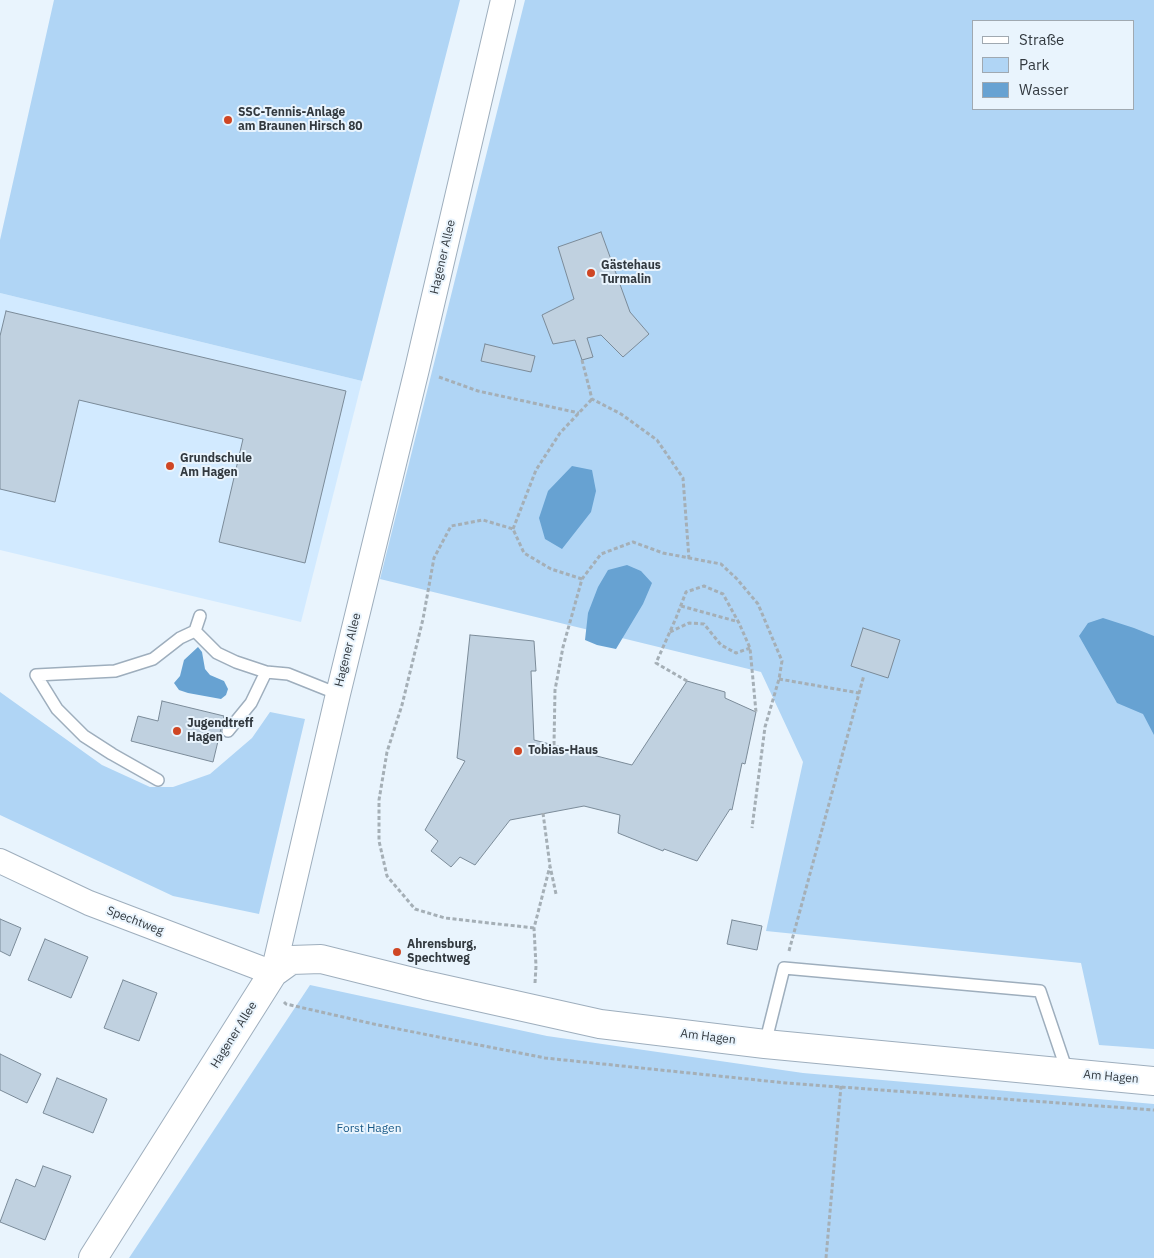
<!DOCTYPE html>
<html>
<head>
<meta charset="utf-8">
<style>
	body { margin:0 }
	#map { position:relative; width:1154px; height:1258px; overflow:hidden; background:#e9f4fd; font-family:"IBM Plex Sans",sans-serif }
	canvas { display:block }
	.legend { position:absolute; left:972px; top:20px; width:162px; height:90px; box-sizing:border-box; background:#e9f4fd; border:1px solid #a0a9b1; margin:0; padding:6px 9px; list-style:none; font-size:15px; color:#32393f }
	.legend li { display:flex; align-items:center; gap:10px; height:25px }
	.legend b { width:25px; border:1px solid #a0a9b1 }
</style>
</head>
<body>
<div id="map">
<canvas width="1154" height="1258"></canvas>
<ul class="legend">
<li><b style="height:6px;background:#fff"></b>Straße</li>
<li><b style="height:14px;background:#b0d5f5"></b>Park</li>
<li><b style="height:14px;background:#67a2d2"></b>Wasser</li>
</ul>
</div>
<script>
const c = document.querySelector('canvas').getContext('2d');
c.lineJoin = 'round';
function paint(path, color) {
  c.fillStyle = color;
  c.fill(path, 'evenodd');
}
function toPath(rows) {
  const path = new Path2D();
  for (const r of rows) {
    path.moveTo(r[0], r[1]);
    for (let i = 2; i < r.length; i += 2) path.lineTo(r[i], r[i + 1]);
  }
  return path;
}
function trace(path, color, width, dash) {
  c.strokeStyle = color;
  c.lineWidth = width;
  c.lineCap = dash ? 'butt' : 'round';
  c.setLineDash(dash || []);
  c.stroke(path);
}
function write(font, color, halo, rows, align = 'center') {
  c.font = font + ' "IBM Plex Sans",sans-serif';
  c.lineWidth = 4;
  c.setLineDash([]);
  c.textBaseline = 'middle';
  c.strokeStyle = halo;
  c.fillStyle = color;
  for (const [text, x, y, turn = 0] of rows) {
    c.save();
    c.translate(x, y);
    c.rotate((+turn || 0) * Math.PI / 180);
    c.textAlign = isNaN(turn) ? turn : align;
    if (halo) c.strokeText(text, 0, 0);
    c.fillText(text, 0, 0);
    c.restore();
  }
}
const built = toPath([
	[0,293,362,381,301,622,0,550]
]);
const green = toPath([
	[54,0,460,0,362,381,0,293,0,240],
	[525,0,1154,0,1154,1049,1099,1045,1081,963,766,931,803,762,761,672,380,579],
	[973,21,1133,21,1133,109,973,109],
	[0,692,102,765,150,787,173,787,210,774,252,738,270,712,305,719,259,914,173,896,0,815],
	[310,985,547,1036,803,1073,1154,1104,1154,1258,129,1258]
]);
const water = toPath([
	[572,466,592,470,596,491,591,512,562,549,545,539,539,518,548,491],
	[627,565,641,571,652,583,643,604,616,649,597,645,585,640,588,613,598,587,608,570],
	[1103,618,1134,628,1154,636,1154,735,1143,714,1117,703,1079,636,1088,623],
	[198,647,202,652,205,669,210,675,224,681,228,689,226,695,221,699,188,693,179,690,174,683,180,676,184,660]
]);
const building = toPath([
	[601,232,630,312,649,334,623,357,601,335,587,338,593,357,582,360,575,340,553,344,542,315,574,299,558,247,601,232],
	[6,311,346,391,305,563,219,542,243,439,79,400,55,502,0,489,0,336,6,311],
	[485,344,535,356,531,372,481,361,485,344],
	[863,628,900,640,888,678,851,666,863,628],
	[470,635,534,641,536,671,531,671,534,740,632,765,687,681,725,692,725,698,756,712,745,764,742,763,732,810,730,809,697,861,664,849,663,851,618,833,620,815,584,806,510,820,475,865,460,857,451,867,431,851,438,841,425,830,465,761,457,758,470,635],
	[162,701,224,716,213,762,131,741,138,716,158,721,162,701],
	[0,919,21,928,10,956,0,951,0,919],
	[732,920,762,926,757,950,727,944,732,920],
	[45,939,88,957,71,998,28,980,45,939],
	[123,980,157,993,139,1041,104,1028,123,980],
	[0,1054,41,1074,27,1103,0,1090,0,1054],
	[57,1078,107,1099,93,1133,43,1113,57,1078],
	[43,1166,71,1176,45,1240,0,1222,16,1179,35,1187,43,1166]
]);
const path = toPath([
	[582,360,592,399,621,414,657,440,683,478,689,559],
	[439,377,478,391,579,413],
	[513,529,536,470,560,433,592,399],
	[681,606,739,622],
	[670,632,689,623,704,624,721,645,736,653,750,648],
	[779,679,859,693],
	[687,681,656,663,676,618,686,592,704,586,723,594,739,623,750,648,756,712],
	[554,745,555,690,563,647,582,579,601,554,633,542,663,553,721,564,737,579,758,604,782,661,779,679,765,727,752,828],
	[543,813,550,866,556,894],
	[534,928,445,918,415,909,387,876,379,841,379,800,387,752,402,705,423,619,434,558,451,526,483,520,513,529,524,553,551,569,582,579],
	[789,951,864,675],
	[535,983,536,966,534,928,550,866],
	[284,1002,286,1004,378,1025,545,1058,786,1083,1154,1110],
	[826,1258,841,1086]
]);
const service = toPath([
	[200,616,195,631,217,653,236,662,266,672,288,674,338,694],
	[228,731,251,703,266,672],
	[158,780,112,754,84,736,57,709,36,675,115,671,153,659,180,638,195,631],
	[765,1044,784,968,1040,991,1067,1071]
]);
const minor = toPath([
	[0,861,89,903,273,973,338,694,417,369,503,0]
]);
const tertiary = toPath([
	[93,1258,273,973,291,960,321,959,425,985,600,1024,765,1044,1154,1081]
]);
const markers = [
	[228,120,5,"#cf4624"],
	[591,273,5,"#cf4624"],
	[170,466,5,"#cf4624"],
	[177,731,5,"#cf4624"],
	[518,751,5,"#cf4624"],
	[397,952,5,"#cf4624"]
];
const poiNames = [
	["SSC-Tennis-Anlage",238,113],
	["am Braunen Hirsch 80",238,127],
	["Gästehaus",601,266],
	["Turmalin",601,280],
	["Grundschule",180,459],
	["Am Hagen",180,473],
	["Jugendtreff",187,724],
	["Hagen",187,738],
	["Tobias-Haus",528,751],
	["Ahrensburg,",407,945],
	["Spechtweg",407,959]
];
const streetNames = [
	["Hagener Allee",443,257,-77],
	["Hagener Allee",348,650,-76],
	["Spechtweg",135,921,21],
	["Hagener Allee",234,1035,-58],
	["Am Hagen",708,1037,7],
	["Am Hagen",1111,1077,5]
];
const parkNames = [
	["Forst Hagen",369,1129]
];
paint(built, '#d2eaff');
paint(green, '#b0d5f5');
paint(water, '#67a2d2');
paint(building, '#c0d1e0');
trace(building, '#7b8b99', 1);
trace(service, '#9eaebd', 14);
trace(minor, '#9eaebd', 26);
trace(tertiary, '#9eaebd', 30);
trace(path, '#a5afb6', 3, [4, 2.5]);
trace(service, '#fff', 11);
trace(minor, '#fff', 24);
trace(tertiary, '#fff', 28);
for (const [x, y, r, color] of markers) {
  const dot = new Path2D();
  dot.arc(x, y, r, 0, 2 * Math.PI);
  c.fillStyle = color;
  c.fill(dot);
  trace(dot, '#e9f4fd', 2);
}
write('bold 12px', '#32393f', '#e9f4fd', poiNames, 'left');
write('12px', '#32393f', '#e9f4fd', streetNames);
write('12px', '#195a88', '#e9f4fd', parkNames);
</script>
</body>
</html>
